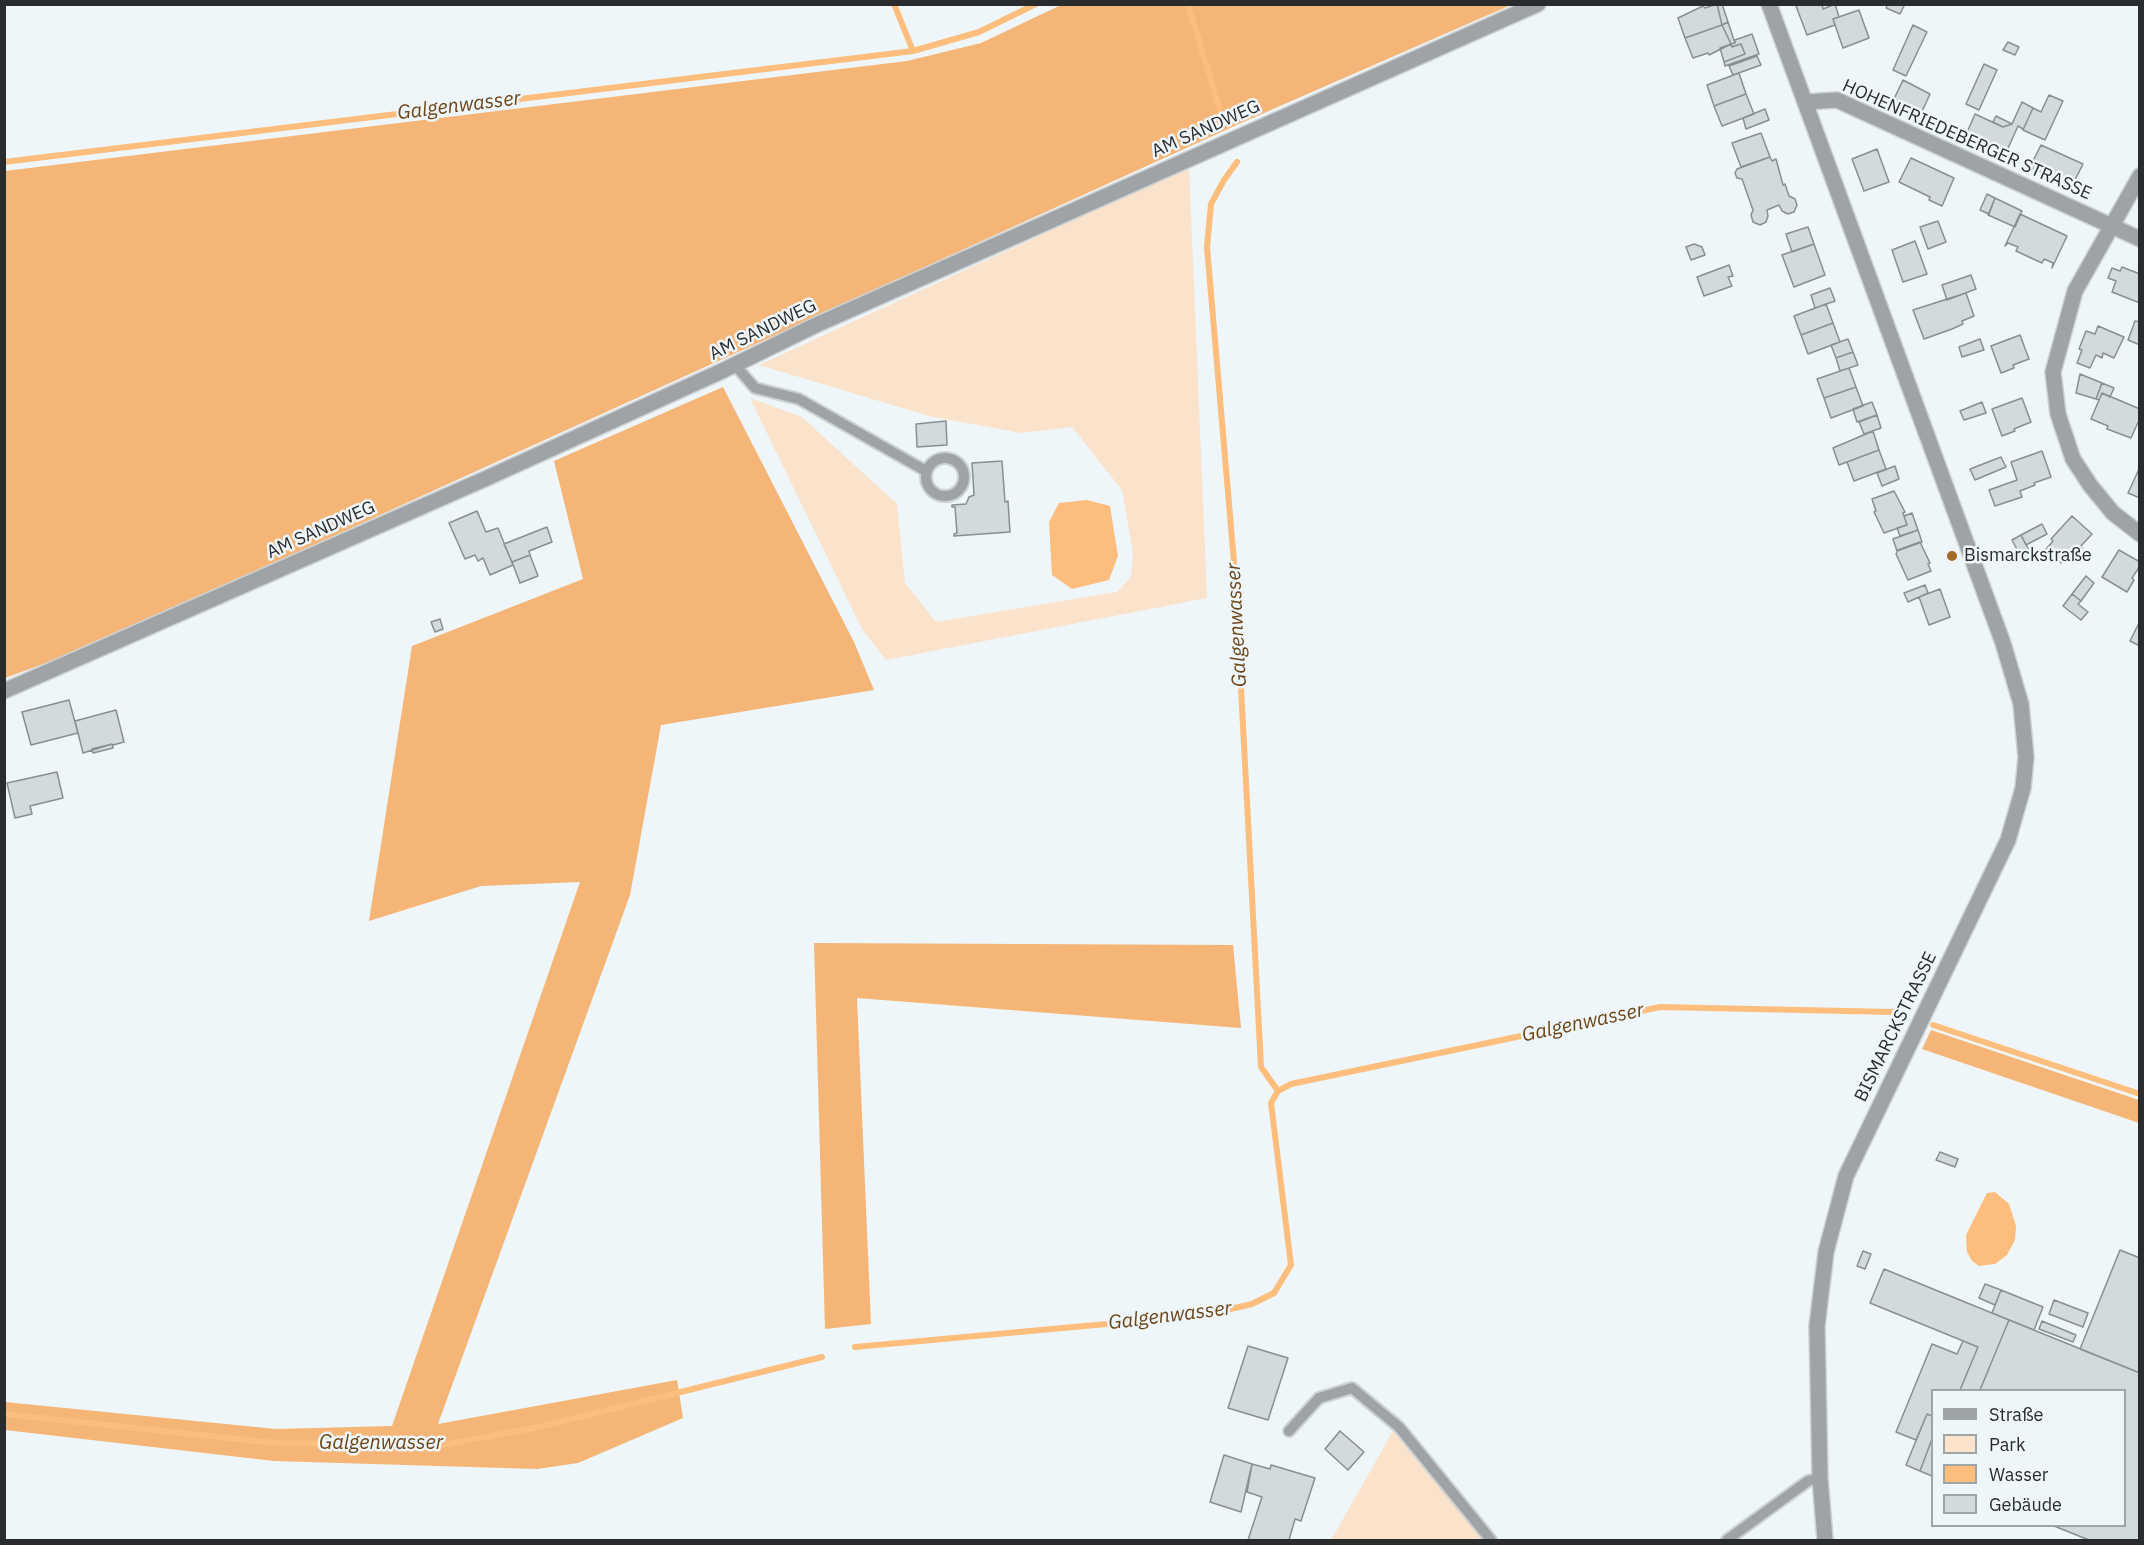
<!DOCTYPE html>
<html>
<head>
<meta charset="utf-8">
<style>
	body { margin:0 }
	#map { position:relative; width:2144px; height:1545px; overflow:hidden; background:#eef6f9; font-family:"IBM Plex Sans",sans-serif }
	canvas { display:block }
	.frame { position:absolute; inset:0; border:6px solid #292b2d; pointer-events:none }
	.legend { position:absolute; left:1931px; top:1389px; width:195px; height:138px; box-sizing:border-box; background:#eef6f9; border:2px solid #9fa5a7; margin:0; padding:8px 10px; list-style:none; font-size:18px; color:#292b2d }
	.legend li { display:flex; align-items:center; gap:12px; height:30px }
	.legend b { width:30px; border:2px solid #9fa5a7 }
</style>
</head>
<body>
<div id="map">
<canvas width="2144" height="1545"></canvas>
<div class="frame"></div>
<ul class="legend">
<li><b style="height:8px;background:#a0a3a5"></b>Straße</li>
<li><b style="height:16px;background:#fbe2ca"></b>Park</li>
<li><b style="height:16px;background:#fdbd7d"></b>Wasser</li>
<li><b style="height:16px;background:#d2dadd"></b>Gebäude</li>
</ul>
</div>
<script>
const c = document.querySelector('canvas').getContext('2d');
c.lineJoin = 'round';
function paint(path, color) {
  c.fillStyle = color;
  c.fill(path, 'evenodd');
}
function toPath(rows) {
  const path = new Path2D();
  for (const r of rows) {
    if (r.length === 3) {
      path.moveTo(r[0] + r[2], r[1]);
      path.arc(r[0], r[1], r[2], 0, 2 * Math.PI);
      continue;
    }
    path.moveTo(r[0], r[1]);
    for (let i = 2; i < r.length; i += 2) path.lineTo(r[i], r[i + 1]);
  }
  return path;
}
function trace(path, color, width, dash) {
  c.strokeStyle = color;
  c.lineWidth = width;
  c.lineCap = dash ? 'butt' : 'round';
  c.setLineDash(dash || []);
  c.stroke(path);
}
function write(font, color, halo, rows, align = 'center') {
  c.font = font + ' "IBM Plex Sans",sans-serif';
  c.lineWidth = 5;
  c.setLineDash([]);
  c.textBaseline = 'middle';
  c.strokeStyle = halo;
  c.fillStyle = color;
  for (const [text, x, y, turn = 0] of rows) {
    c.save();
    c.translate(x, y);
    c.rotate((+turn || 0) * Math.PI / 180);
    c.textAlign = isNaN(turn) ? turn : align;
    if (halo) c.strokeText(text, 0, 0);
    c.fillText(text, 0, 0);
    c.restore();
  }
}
const green = toPath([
	[1189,167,1207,598,886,660,862,629,750,398,802,417,897,504,905,583,936,622,1117,592,1131,577,1133,554,1122,490,1072,427,1021,433,929,416,759,365],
	[1393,1431,1484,1540,1331,1540]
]);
const forest = toPath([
	[1061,5,1511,5,1239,124,90,647,5,678,5,171,907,61,981,43],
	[723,387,854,642,874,690,661,725,630,895,438,1424,677,1380,683,1418,578,1463,537,1469,274,1461,5,1430,5,1402,276,1429,392,1426,580,882,481,886,369,921,412,646,583,579,554,461],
	[814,943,1233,945,1241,1028,857,998,871,1324,825,1329],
	[1931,1030,2139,1100,2139,1123,1922,1049]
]);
const water = toPath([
	[1087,500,1110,506,1118,556,1109,580,1072,589,1052,575,1049,522,1059,503],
	[1995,1192,2009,1204,2016,1226,2015,1240,2007,1255,1995,1264,1979,1266,1972,1261,1967,1252,1966,1235,1987,1193]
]);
const stream = toPath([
	[894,4,913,51],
	[1188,4,1223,120],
	[4,162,913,51,979,32,1036,4],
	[1237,162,1224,180,1211,204,1207,247,1235,574,1261,1067,1278,1091],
	[1933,1025,2140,1094],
	[855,1347,1205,1315,1252,1304,1274,1293,1291,1265,1271,1103,1278,1091,1291,1084,1660,1007,1894,1012],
	[4,1414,275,1443,442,1445,539,1427,822,1357]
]);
const building = toPath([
	[1717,4,1722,25,1685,38,1678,18,1703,6,1705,8,1717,4],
	[1717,4,1722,4,1728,22,1722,25,1717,4],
	[1801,4,1822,4,1823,9,1835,4,1839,17,1833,19,1835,25,1807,35,1796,6,1801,4],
	[1888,4,1905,4,1900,14,1886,8,1888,4],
	[1859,10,1869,38,1843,48,1833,19,1859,10],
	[1728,22,1735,43,1731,44,1722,25,1728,22],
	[1722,25,1731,44,1709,55,1708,53,1693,58,1685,38,1722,25],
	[1913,25,1927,32,1906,76,1893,70,1913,25],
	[1752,34,1759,54,1725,66,1724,62,1745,54,1741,44,1732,47,1731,44,1735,43,1735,40,1752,34],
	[2008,42,2019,47,2015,55,2003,50,2008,42],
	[1731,44,1732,47,1741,44,1745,54,1724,62,1720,48,1731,44],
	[1757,56,1761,65,1733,75,1729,66,1757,56],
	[1984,64,1997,70,1979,110,1966,104,1984,64],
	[1739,73,1746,94,1714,106,1707,85,1739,73],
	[1903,80,1930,94,1920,116,1892,103,1903,80],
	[1746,94,1754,114,1722,126,1714,106,1746,94],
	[2049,95,2063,101,2045,140,2023,130,2033,108,2041,112,2049,95],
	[2022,102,2033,108,2023,130,2023,129,2018,126,2005,155,1965,137,1975,114,2003,127,2012,124,2022,102],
	[1765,109,1769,120,1746,129,1743,118,1765,109],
	[1996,116,2012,124,2003,127,1993,122,1996,116],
	[1761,133,1770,157,1741,167,1732,143,1761,133],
	[2041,145,2083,164,2072,186,2030,167,2041,145],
	[1877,149,1889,182,1864,191,1852,159,1877,149],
	[1770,157,1772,161,1776,159,1783,185,1785,184,1789,196,1795,199,1797,205,1794,212,1788,214,1782,211,1779,205,1767,210,1768,216,1766,222,1760,225,1753,222,1751,215,1753,210,1742,179,1737,178,1735,173,1737,169,1770,157],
	[1911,158,1954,178,1942,206,1929,200,1930,197,1899,182,1911,158],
	[1987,194,1995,198,1989,214,1980,210,1987,194],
	[1995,198,2022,211,2015,227,1988,215,1995,198],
	[2020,214,2067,236,2052,268,2053,263,2044,259,2042,263,2016,251,2018,247,2008,243,2005,246,2020,214],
	[1938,221,1946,242,1928,249,1920,227,1938,221],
	[1808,227,1814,244,1792,252,1786,234,1808,227],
	[1915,241,1927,274,1903,282,1892,250,1915,241],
	[1694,244,1702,247,1705,255,1691,260,1686,247,1694,244],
	[1814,244,1825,275,1794,287,1782,255,1814,244],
	[1729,265,1733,276,1728,277,1732,286,1704,296,1697,277,1729,265],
	[2122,267,2140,274,2140,303,2112,292,2116,281,2108,278,2112,268,2120,271,2122,267],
	[1971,275,1976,289,1947,300,1942,285,1971,275],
	[1830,288,1835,301,1815,308,1811,295,1830,288],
	[1966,293,1974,316,1962,321,1963,324,1952,329,1924,339,1913,310,1966,293],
	[1826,304,1833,323,1801,335,1794,316,1826,304],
	[2135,321,2140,322,2140,345,2128,340,2135,321],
	[1833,323,1840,342,1808,354,1801,335,1833,323],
	[2098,326,2124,337,2114,358,2103,353,2102,358,2096,355,2090,368,2077,363,2082,350,2079,349,2086,331,2095,334,2098,326],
	[2020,335,2029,359,2013,365,2014,368,2001,373,1991,346,2020,335],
	[1848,339,1853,352,1836,358,1831,345,1848,339],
	[1980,339,1984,350,1962,357,1959,347,1980,339],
	[1853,352,1858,365,1840,371,1836,358,1853,352],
	[1849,368,1856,387,1824,398,1817,379,1849,368],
	[2080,374,2102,383,2096,399,2076,393,2080,374],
	[2102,383,2114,388,2110,397,2102,393,2099,400,2096,399,2102,383],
	[1856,387,1863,406,1831,418,1824,398,1856,387],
	[2102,393,2140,409,2140,418,2131,438,2107,429,2108,426,2091,419,2102,393],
	[2022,398,2031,422,2014,429,2015,431,2002,436,1992,409,2022,398],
	[1872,402,1877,415,1857,422,1853,409,1872,402],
	[1982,402,1986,413,1964,420,1960,411,1982,402],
	[1877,415,1881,428,1864,434,1859,422,1877,415],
	[946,421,947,445,917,447,916,424,946,421],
	[1873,431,1879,450,1839,465,1833,448,1873,431],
	[1879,450,1886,469,1854,481,1847,462,1879,450],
	[2042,451,2051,477,2034,483,2035,485,2020,491,2022,497,1995,506,1989,490,2017,480,2011,462,2042,451],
	[2001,457,2006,467,1975,480,1970,469,2001,457],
	[1002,461,1005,502,1008,501,1010,532,954,536,954,534,957,533,955,507,952,507,952,505,966,504,969,497,974,495,972,463,1002,461],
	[1895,466,1899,479,1882,486,1877,473,1895,466],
	[2139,469,2140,469,2140,498,2128,493,2139,469],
	[1894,491,1905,512,1903,513,1907,525,1884,533,1874,512,1876,511,1872,499,1894,491],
	[477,511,486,532,498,528,513,565,490,575,483,558,478,561,475,555,465,559,449,523,477,511],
	[1912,513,1918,530,1900,536,1897,528,1907,525,1904,516,1912,513],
	[2072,516,2092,534,2080,547,2082,548,2072,559,2068,555,2061,563,2046,549,2053,541,2051,539,2072,516],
	[2042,524,2047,534,2026,545,2021,535,2042,524],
	[547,527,552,542,529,551,530,555,512,562,504,544,547,527],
	[1918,530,1922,542,1897,551,1893,539,1918,530],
	[2021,535,2030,552,2021,557,2012,540,2021,535],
	[1920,542,1930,563,1928,564,1931,571,1908,580,1896,554,1898,550,1920,542],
	[2119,550,2140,562,2140,566,2132,578,2134,580,2127,592,2102,577,2119,550],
	[530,555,538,576,520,583,512,562,530,555],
	[2086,576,2094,583,2081,601,2072,594,2086,576],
	[1925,585,1928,593,1908,602,1904,593,1925,585],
	[1940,589,1950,617,1929,625,1919,597,1940,589],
	[2072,594,2081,601,2078,604,2088,612,2081,620,2063,606,2072,594],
	[440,619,443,629,435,632,431,622,440,619],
	[2140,621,2140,646,2130,641,2140,621],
	[69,700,78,733,31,745,22,712,69,700],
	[116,710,124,742,113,745,112,744,83,753,75,721,116,710],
	[112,744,113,748,93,753,92,749,112,744],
	[57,772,63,798,30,806,32,814,15,818,7,783,57,772],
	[1940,1152,1958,1159,1955,1167,1936,1160,1940,1152],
	[2120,1250,2140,1258,2140,1373,2080,1349,2120,1250],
	[1863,1251,1871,1254,1865,1269,1857,1266,1863,1251],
	[1884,1269,2009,1320,1980,1390,1960,1390,1978,1347,1870,1303,1884,1269],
	[1985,1284,2001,1290,1995,1305,1979,1298,1985,1284],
	[2001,1290,2043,1307,2034,1330,1992,1313,2001,1290],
	[2054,1300,2088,1313,2083,1327,2049,1314,2054,1300],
	[2009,1320,2140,1373,2140,1540,2089,1540,2054,1526,2124,1526,2124,1390,1980,1390,2009,1320],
	[2042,1321,2076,1335,2073,1342,2039,1329,2042,1321],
	[1963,1341,1978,1347,1960,1390,1932,1390,1932,1416,1927,1414,1916,1440,1896,1432,1932,1344,1957,1354,1963,1341],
	[1248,1346,1288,1358,1268,1420,1228,1408,1248,1346],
	[1927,1414,1932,1416,1932,1439,1920,1471,1906,1465,1927,1414],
	[1340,1431,1364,1452,1348,1470,1325,1449,1340,1431],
	[1932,1439,1932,1476,1920,1471,1932,1439],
	[1224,1455,1252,1464,1241,1512,1210,1502,1224,1455],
	[1252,1464,1270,1469,1271,1465,1315,1478,1301,1521,1295,1519,1289,1540,1248,1540,1262,1497,1247,1492,1252,1464]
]);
const lane = toPath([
	[735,365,755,388,799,399,926,471],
	[945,477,19],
	[1289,1431,1319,1398,1352,1388,1399,1427,1491,1540],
	[1727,1540,1808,1481,1820,1478]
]);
const street = toPath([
	[1769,4,2003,643,2021,704,2026,757,2023,788,2008,840,1846,1176,1826,1252,1817,1326,1820,1478,1825,1540],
	[1805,102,1837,100,2140,239],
	[2140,176,2075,291,2053,372,2058,414,2073,459,2090,485,2113,513,2140,534],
	[4,691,487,478,722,371,816,325,1538,4]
]);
const markers = [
	[1952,556,6,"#a36928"]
];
const streetNames = [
	["AM SANDWEG",1206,129,-24],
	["HOHENFRIEDEBERGER STRASSE",1967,140,24],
	["AM SANDWEG",763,330,-26],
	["AM SANDWEG",321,530,-24],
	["BISMARCKSTRASSE",1896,1027,-64]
];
const poiNames = [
	["Bismarckstraße",1964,556]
];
const waterNames = [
	["Galgenwasser",459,106,-7],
	["Galgenwasser",1237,625,-93],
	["Galgenwasser",1583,1023,-12],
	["Galgenwasser",1170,1316,-7],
	["Galgenwasser",381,1443]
];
paint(green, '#fbe2ca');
paint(forest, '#f5b576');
paint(water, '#fdbd7d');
trace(stream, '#fdbd7d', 6);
paint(building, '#d2dadd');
trace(building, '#888f92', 1.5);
trace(lane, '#cbd1d4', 14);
trace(street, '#cbd1d4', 18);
trace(lane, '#a0a3a5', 10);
trace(street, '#a0a3a5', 15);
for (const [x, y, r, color] of markers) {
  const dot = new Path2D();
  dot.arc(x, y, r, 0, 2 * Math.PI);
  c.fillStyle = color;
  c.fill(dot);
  trace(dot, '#eef6f9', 2);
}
write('18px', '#292b2d', '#eef6f9', streetNames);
write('18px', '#292b2d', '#eef6f9', poiNames, 'left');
write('italic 20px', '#6d4414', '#eef6f9', waterNames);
</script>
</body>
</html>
